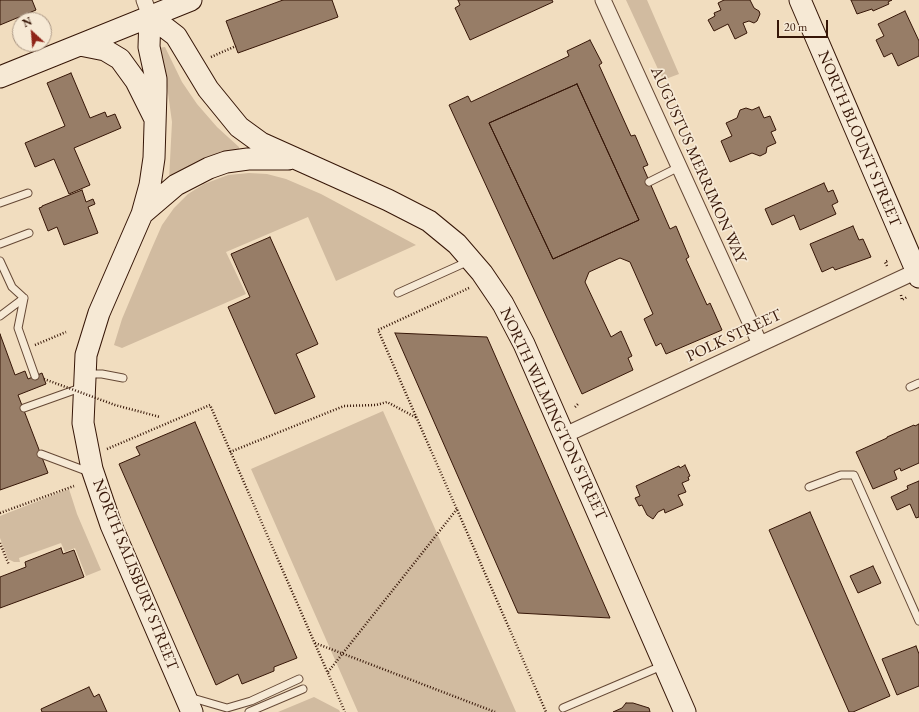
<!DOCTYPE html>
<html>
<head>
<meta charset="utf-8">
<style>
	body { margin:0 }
	#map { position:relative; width:919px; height:712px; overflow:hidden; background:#f1ddbf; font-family:"EB Garamond",serif }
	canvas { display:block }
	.north { position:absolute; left:12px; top:12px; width:40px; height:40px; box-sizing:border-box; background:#f6e9d5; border:1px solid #a99583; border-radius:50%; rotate:334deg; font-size:11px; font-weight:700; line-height:16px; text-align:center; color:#361607 }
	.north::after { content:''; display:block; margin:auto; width:14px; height:18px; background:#8f2418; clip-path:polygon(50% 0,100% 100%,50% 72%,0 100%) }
	.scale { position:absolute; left:777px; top:20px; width:51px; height:18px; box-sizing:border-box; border:2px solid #361607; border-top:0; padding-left:5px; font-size:12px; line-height:14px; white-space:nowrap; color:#361607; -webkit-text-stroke:3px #f6e9d5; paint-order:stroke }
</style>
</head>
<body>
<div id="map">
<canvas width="919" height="712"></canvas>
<div class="north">N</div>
<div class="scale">20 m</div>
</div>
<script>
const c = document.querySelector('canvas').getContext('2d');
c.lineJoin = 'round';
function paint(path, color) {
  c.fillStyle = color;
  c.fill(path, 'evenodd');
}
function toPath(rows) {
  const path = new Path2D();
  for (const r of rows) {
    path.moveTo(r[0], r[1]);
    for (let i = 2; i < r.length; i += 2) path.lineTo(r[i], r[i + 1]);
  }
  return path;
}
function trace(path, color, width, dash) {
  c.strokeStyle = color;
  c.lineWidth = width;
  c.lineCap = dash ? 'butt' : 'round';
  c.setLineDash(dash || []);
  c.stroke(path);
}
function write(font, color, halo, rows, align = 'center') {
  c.font = font + ' "EB Garamond",serif';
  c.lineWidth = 3.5;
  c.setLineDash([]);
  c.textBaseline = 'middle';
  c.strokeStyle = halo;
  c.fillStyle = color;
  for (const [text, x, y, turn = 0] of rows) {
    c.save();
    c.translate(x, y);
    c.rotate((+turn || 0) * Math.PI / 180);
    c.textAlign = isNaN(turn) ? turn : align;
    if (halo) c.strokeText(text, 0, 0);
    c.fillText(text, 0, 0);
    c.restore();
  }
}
const green = toPath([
	[626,0,647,0,679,74,663,80],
	[165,47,182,82,197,104,217,127,239,147,239,150,169,180,172,122,167,86,158,48],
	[249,173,267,174,286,179,321,194,416,245,336,281,308,217,226,252,246,294,122,348,114,345,122,319,151,250,162,225,174,208,188,194,204,184,228,175],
	[383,411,516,712,358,712,251,469],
	[69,489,77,514,101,570,86,576,75,548,65,552,61,543,19,558,20,562,14,562,8,559,0,538,0,516],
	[314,697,339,710,340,712,278,712]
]);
const building = toPath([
	[0,0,32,0,36,10,0,25,0,0],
	[283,0,332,0,338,17,238,53,226,21,283,0],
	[458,0,552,0,553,2,470,40,455,8,460,5,458,0],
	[724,0,750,0,754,8,759,11,760,14,757,21,754,23,749,21,743,23,747,33,735,39,728,24,714,31,708,20,715,16,714,13,721,10,718,3,724,0],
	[851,0,892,0,888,2,889,4,873,11,872,9,857,14,851,0],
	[905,11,919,41,919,56,898,66,892,53,884,57,876,40,884,36,878,24,905,11],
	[590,40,602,63,599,65,631,136,635,135,648,165,643,167,670,229,676,226,689,257,686,259,707,305,710,303,722,330,666,354,661,343,656,346,644,319,653,314,630,262,620,258,589,272,585,282,611,337,621,331,632,356,628,358,633,370,582,394,449,105,468,96,471,102,569,56,567,51,590,40],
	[577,84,639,220,553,259,489,123,577,84],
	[71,73,90,118,105,112,107,117,115,114,121,128,74,148,90,185,69,194,54,159,35,167,25,143,65,126,47,83,71,73],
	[577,84,639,220,553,259,489,123,577,84],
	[759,107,764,118,770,116,776,130,771,132,776,143,767,147,766,153,760,156,752,153,730,162,721,141,732,136,726,123,737,118,740,110,746,108,752,110,759,107],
	[824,183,828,192,833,190,838,202,832,205,836,214,800,230,794,215,772,225,765,209,824,183],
	[82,190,86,202,93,199,95,204,88,207,98,233,64,245,57,227,48,231,39,208,42,207,42,206,82,190],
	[853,226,859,240,863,239,871,257,835,270,833,267,822,272,810,244,853,226],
	[270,237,318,344,296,354,315,397,275,414,228,307,250,297,231,254,270,237],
	[395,333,487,337,610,618,518,613,395,333],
	[0,334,15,375,25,371,28,379,42,373,46,384,18,395,48,473,0,490,0,334],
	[195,422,297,658,274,667,274,671,242,684,238,674,216,685,119,464,140,455,136,447,195,422],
	[919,424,919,463,901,471,900,468,894,471,897,479,873,489,856,452,887,438,887,437,914,425,915,426,919,424],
	[685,465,690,476,688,477,689,480,682,483,686,492,678,495,683,505,665,513,664,509,658,512,653,519,647,515,642,505,639,506,635,498,640,496,636,486,679,466,680,468,685,465],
	[919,481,919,517,916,518,910,504,897,510,891,497,908,489,907,486,919,481],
	[810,512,890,696,853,712,849,712,769,530,810,512],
	[61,548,63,554,74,550,84,577,0,608,0,577,26,567,25,562,61,548],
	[873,566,881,583,858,593,850,576,873,566],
	[916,646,919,654,919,686,897,695,882,659,916,646],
	[89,687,94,697,99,694,107,712,42,712,41,709,89,687],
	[626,703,633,703,649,708,650,712,613,712,622,708,626,703]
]);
const path = toPath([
	[211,57,236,46],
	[887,266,885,262,889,260],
	[469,288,378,330,546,712],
	[901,295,902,300,907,297],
	[35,345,66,332],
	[575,407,578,404],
	[107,449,210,405,345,712],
	[230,452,344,406,376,405,387,402,417,418],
	[0,513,74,486],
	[0,543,9,565],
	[315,643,495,712],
	[328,672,457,509]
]);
const service = toPath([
	[649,182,679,167],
	[0,203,28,193],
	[0,244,29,233],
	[0,261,12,287,24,298],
	[398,293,469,261],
	[24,298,18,328,35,376],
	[0,316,24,298],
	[88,374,102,374,123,378],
	[910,387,919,383],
	[24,408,83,387],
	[41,454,89,472],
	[809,487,841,475,854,475,919,621],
	[189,697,227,708,251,701,299,679],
	[563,708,664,665],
	[249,712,303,689]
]);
const minor = toPath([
	[144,0,150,16],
	[603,0,760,344],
	[565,435,919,270]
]);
const secondary = toPath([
	[800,0,919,277],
	[150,16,176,36,208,89,239,127,261,143,388,200,429,221,457,244,482,273,503,304,524,344,685,712],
	[150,16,149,47,156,79,156,92,154,158,150,185,142,214,99,313,86,355,83,423,92,469,111,525,192,712],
	[80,45,105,50,120,59,136,81,154,117],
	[0,77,191,0],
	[142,214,176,185,209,168,226,162,248,159,288,159]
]);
const pathBridge = toPath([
	[44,379,115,405,160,417]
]);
const streetNames = [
	["NORTH BLOUNT STREET",859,139,67],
	["AUGUSTUS MERRIMON WAY",698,165,66],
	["POLK STREET",734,336,-25],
	["NORTH WILMINGTON STREET",553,414,65],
	["NORTH SALISBURY STREET",135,575,68]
];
paint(green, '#d1bba0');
paint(building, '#977d67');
trace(building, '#361607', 1);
trace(service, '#654835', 9);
trace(minor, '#654835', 17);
trace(secondary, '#361607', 23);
trace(path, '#361607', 2.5, [1, 2]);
trace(service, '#f6e9d5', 7);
trace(minor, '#f6e9d5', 15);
trace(secondary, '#f6e9d5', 21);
trace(pathBridge, '#361607', 2.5, [1, 2]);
write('16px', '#361607', '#f6e9d5', streetNames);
</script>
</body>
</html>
